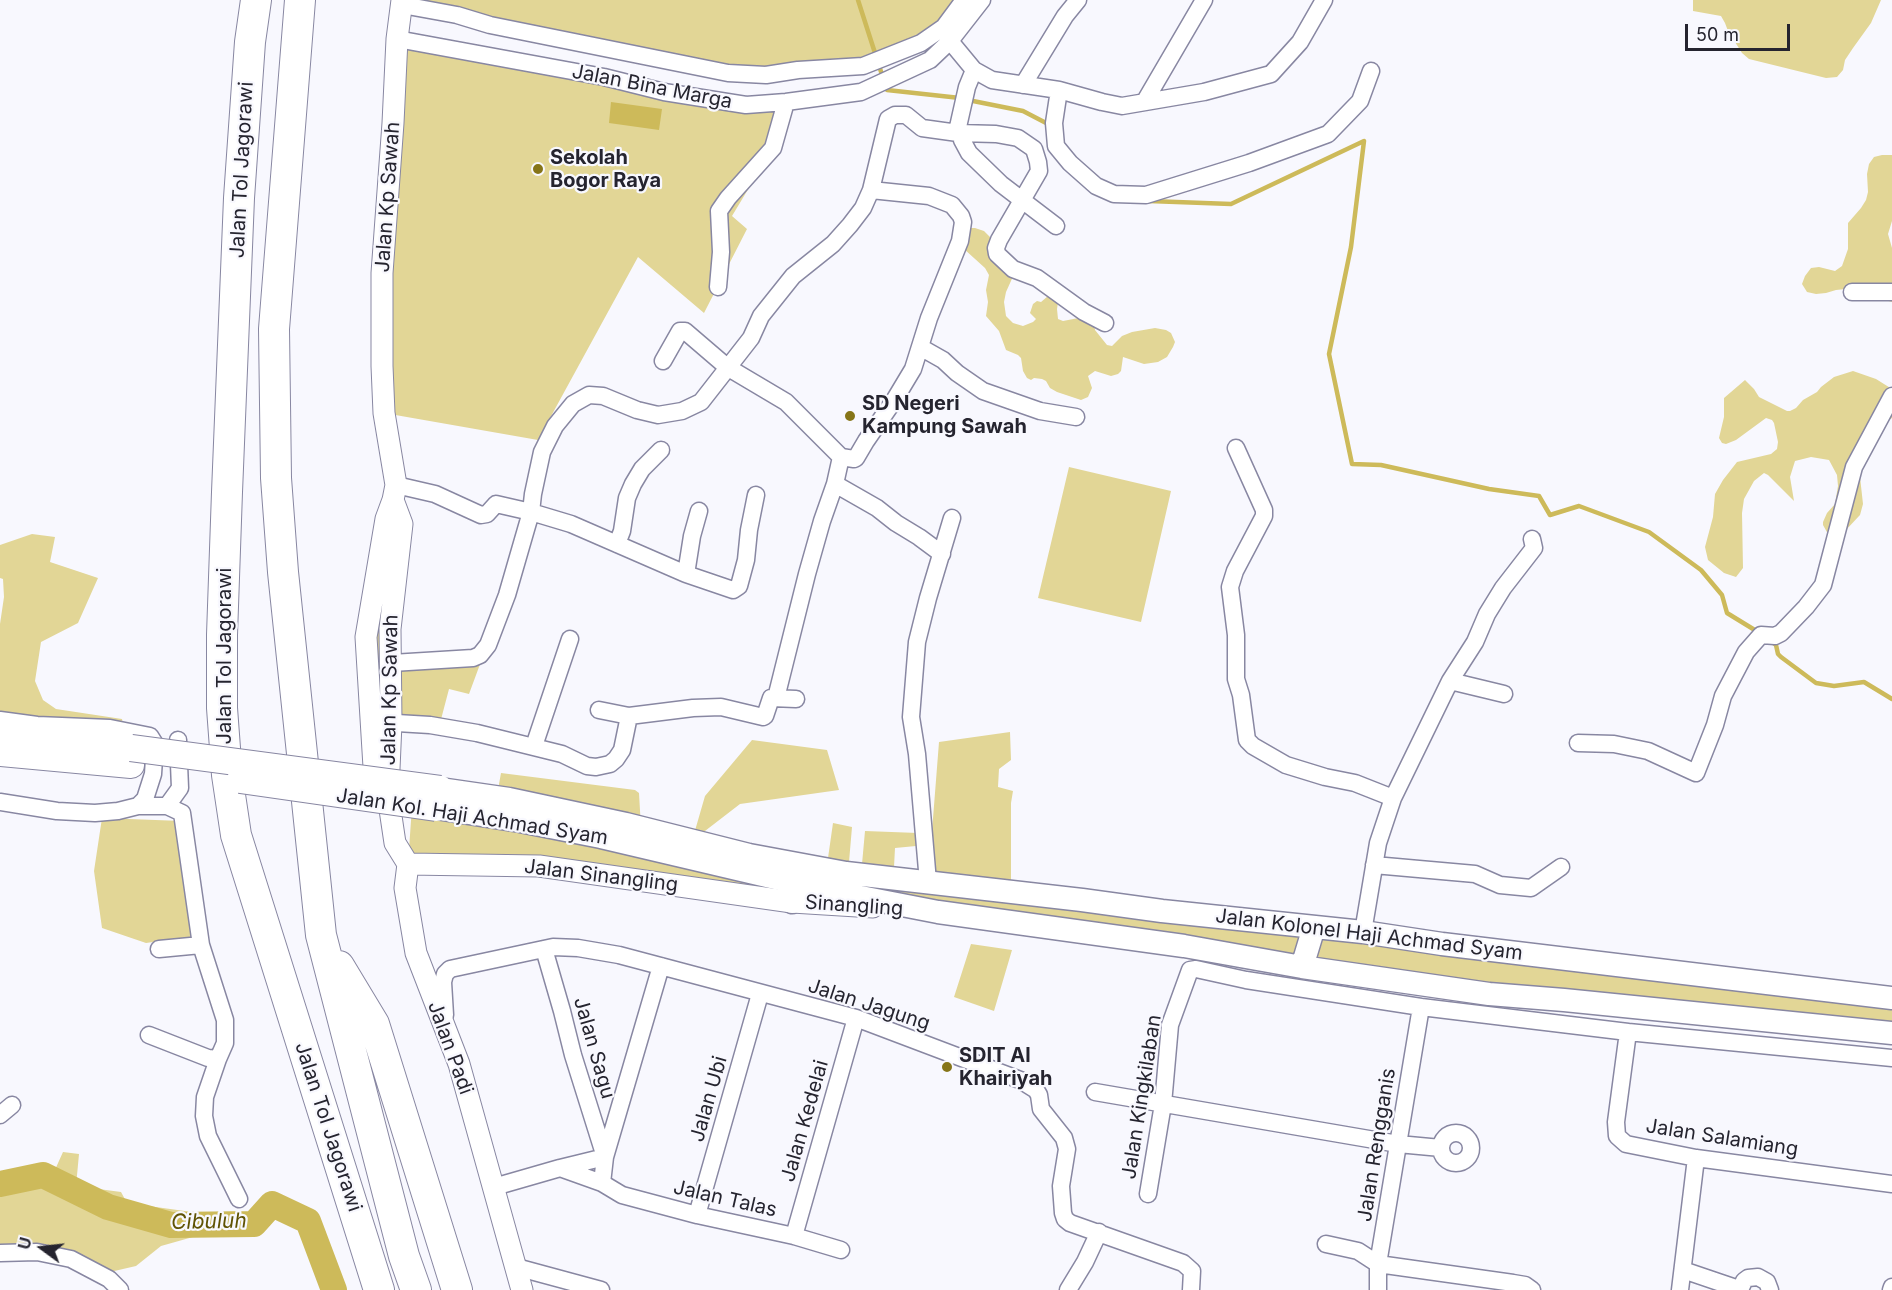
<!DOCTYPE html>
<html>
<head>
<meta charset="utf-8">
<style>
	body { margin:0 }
	#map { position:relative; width:1892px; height:1290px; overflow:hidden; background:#f8f8fe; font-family:Inter,sans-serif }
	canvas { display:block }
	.north { position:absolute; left:12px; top:1218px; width:60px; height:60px; -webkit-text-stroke:4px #f8f8fe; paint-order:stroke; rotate:285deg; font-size:16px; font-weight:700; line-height:24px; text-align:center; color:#25242f }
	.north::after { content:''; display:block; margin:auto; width:21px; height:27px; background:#25242f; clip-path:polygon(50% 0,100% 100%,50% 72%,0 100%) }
	.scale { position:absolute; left:1685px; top:24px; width:105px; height:27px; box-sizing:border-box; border:3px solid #25242f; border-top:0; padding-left:8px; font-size:18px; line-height:21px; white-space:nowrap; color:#25242f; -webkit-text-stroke:4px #f8f8fe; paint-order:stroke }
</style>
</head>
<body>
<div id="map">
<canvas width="1892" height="1290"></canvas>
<div class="north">U</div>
<div class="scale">50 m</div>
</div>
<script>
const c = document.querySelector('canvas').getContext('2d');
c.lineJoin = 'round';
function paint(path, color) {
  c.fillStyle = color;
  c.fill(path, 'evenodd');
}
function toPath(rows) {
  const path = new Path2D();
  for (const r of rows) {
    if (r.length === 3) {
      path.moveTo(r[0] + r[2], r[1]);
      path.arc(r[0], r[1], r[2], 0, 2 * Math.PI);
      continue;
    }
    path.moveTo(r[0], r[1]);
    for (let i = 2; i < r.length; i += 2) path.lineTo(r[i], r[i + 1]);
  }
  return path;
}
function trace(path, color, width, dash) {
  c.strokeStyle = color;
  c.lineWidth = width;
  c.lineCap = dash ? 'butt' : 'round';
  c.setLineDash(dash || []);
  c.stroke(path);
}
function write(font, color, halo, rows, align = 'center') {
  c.font = font + ' Inter,sans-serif';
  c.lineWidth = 4.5;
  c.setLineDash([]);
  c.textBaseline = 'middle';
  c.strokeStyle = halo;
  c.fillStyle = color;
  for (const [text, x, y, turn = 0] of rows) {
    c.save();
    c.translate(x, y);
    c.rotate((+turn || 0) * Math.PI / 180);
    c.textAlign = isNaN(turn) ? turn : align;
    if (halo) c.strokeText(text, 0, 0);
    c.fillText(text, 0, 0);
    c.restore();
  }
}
const green = toPath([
	[402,0,964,0,944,27,863,66,766,75],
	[1693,0,1881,0,1871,23,1853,48,1845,60,1843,70,1837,77,1826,78,1749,59,1742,53,1728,31,1725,23,1721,16,1693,11],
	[397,39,645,87,786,102,773,148,732,216,747,229,704,313,638,257,538,440,384,413],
	[1882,155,1892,155,1892,221,1888,234,1892,248,1892,302,1846,289,1836,290,1826,293,1816,294,1807,292,1802,284,1805,276,1811,268,1819,267,1835,271,1842,266,1848,249,1848,223,1861,208,1866,200,1868,192,1867,174,1869,164,1874,157],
	[965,228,975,228,984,231,994,241,1015,272,1006,292,1004,302,1006,316,1013,323,1023,326,1033,322,1036,319,1030,313,1033,304,1037,301,1041,302,1048,296,1059,296,1057,309,1058,319,1063,321,1089,316,1093,318,1095,330,1107,345,1112,346,1122,336,1132,332,1155,328,1166,330,1171,333,1175,342,1173,347,1167,357,1158,362,1144,364,1123,357,1121,371,1118,374,1111,376,1095,371,1088,376,1092,388,1088,397,1081,400,1057,392,1050,388,1046,381,1042,379,1034,378,1031,380,1027,378,1023,371,1021,358,1018,355,1006,350,999,331,986,316,988,302,986,290,989,275,985,268,964,249],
	[1853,371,1876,379,1892,389,1892,418,1886,422,1859,468,1863,504,1860,515,1845,531,1832,536,1828,534,1823,525,1823,522,1827,513,1835,504,1838,486,1837,475,1829,460,1811,457,1795,461,1790,477,1794,501,1768,475,1764,473,1754,481,1744,499,1742,513,1743,568,1736,577,1724,573,1708,560,1705,547,1713,517,1715,494,1723,480,1737,462,1771,454,1777,449,1778,442,1774,423,1772,420,1766,418,1736,440,1726,444,1722,443,1719,438,1724,417,1724,398,1745,380,1754,389,1759,397,1787,411,1790,411,1796,408,1803,400,1817,392,1821,387,1834,377],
	[1069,467,1171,491,1141,622,1038,598],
	[386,519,392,663,486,648,469,694,449,689,439,727,370,722,366,637],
	[32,534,55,537,50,562,98,578,78,623,41,642,35,681,43,700,56,709,122,719,124,730,0,720,0,624,4,597,3,579,0,578,0,545],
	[1010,732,1011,760,999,769,998,787,1013,791,1011,803,1011,892,1892,998,1892,1033,584,871,408,864,412,806,846,873,928,882,939,742],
	[752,740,827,750,839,790,740,804,692,841,705,796],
	[501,773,635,790,639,793,641,828,497,795],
	[102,818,182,821,196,936,146,943,102,928,94,871],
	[833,823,852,827,849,862,828,858],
	[865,831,918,833,916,846,895,848,894,867,862,864],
	[971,944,1012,950,994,1011,954,997],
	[63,1152,79,1154,76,1186,121,1192,127,1203,199,1213,200,1235,161,1246,136,1266,110,1272,0,1247,0,1184,27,1168,54,1172]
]);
const water = toPath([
	[611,102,662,109,659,130,609,123]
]);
const stream = toPath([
	[858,0,883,78],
	[885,86,887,90,960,98],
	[968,100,1023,111,1048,124],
	[1149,201,1231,204,1364,141,1351,247,1329,354,1352,464,1381,465,1489,489,1539,496,1550,515,1579,506,1649,532,1701,570,1722,595,1727,613,1758,632],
	[1772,642,1776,645,1778,654,1781,657,1816,683,1834,686,1864,682,1892,699]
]);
const river = toPath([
	[0,1184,43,1175,108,1207,171,1225,254,1224,272,1204,308,1221,334,1290]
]);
const minor = toPath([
	[402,5,457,15,490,25,728,73,766,75,798,70,863,66,921,43,944,27,964,0],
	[947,33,950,41,974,70,992,80,1059,90,1102,102,1122,106,1204,92,1271,74,1300,42,1324,0],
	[397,39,604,77,664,92,746,105,786,102,861,92,930,60,950,41,982,0],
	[974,70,967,87,958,127,962,140,969,153,1001,184,1056,226],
	[1023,85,1065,16,1078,0],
	[1059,90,1054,123,1056,146,1070,163,1096,186,1114,194,1146,195,1249,163,1328,134,1360,101,1371,71],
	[1145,101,1204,0],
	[718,287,721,252,719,211,728,198,773,148,786,102],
	[1852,292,1892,292],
	[920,347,943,360,957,373,983,391,1040,411,1076,417],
	[663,361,680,331,685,331,727,367,786,402,841,457,835,484],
	[1236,448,1264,510,1264,516,1235,571,1230,587,1236,635,1236,679,1241,695,1247,740,1253,746,1286,765,1325,777,1355,783,1393,798],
	[841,457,854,459,856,458,866,441,895,399,913,369,929,318,960,241,963,222,961,216,952,205,929,196,871,190],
	[396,485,435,494,481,515,487,514,496,504,531,512,571,524,686,574],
	[699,511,692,536,686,574,733,590,739,586,746,560,749,530,756,495],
	[617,544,622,531,627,498,633,484,642,469,661,450],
	[392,663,473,658,480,655,488,645,507,595,531,512,533,494,542,452,555,426,573,404,589,395,603,396,637,410,658,415,682,411,701,402,751,338,761,316,793,276,833,244,850,225,863,208,871,190,888,119,895,115,906,115,922,128,958,133,996,134,1018,138,1034,149,1038,162,1039,171,999,240,996,248,997,254,1013,269,1037,278,1084,312,1105,323],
	[1450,681,1504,694],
	[776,698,807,574,822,521,835,484,877,508,896,523,919,537,942,554],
	[599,710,629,716,693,708,721,707,763,717,765,716,771,698,796,699],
	[0,720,37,725,110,728,150,736,155,744,153,774,145,799,138,806],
	[380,722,430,725,477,733,562,754,587,766,596,767,610,764,616,759,622,750,629,716],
	[1578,743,1614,744,1648,751,1696,773,1715,725,1723,696,1746,652,1761,635,1775,636,1781,633,1806,607,1823,585,1854,467,1892,396],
	[534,746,570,639],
	[0,802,57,811,95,813,118,811,138,806,167,806,182,813,201,945,225,1020,225,1043,218,1059,208,1058,149,1035],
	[167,806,180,788,178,740],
	[1374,865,1475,874,1500,885,1531,888,1561,867],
	[928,882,917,754,911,717,917,642,928,598,952,518],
	[1363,932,1378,843,1393,798,1450,681,1475,642,1487,614,1503,588,1534,548,1532,539],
	[159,949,201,945],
	[544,949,562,1011,573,1055,605,1157],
	[661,966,605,1157,602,1183,622,1195,697,1215,794,1236,841,1250],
	[445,1015,443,982,445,974,450,969,553,947,578,948,619,955,856,1018,1020,1080,1036,1090,1039,1095,1041,1109,1064,1138,1067,1149,1061,1186,1063,1213,1065,1219,1070,1223,1183,1263,1192,1271,1191,1290],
	[1628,1032,1616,1122,1617,1136,1626,1144,1696,1158,1892,1184],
	[218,1059,205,1097,204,1116,208,1136,239,1199],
	[1095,1092,1398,1144,1441,1148],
	[0,1115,12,1105],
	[1456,1148,15],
	[560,1168,602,1183],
	[494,1187,560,1168,605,1157],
	[1148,1194,1163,1104,1170,1025,1190,970,1196,969,1246,980,1421,1007,1628,1032,1892,1058],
	[697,1215,760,994],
	[794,1236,856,1018],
	[1326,1244,1358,1251,1378,1264,1513,1283,1525,1285,1532,1290],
	[0,1253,37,1252,71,1259,109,1279,120,1290],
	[516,1267,601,1290],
	[1683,1270,1739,1289],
	[1068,1290,1085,1262,1099,1232],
	[1378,1290,1378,1264,1421,1007],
	[1680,1290,1696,1158],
	[1740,1290,1744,1281,1748,1278,1758,1277,1767,1282,1770,1290],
	[1891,1290,1892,1287]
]);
const tertiary = toPath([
	[402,0,397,39,393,123,382,273,382,366,384,413,396,485,393,500,386,519,366,637,374,767,388,796,395,843,408,864,405,888,416,953,459,1064,522,1290],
	[388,792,391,723,390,629,402,524,393,500],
	[408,864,539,866,792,902,873,907]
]);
const secondary = toPath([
	[440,789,509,799,626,824,749,855,846,873,1082,900,1162,911,1363,932,1442,944,1892,998],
	[436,808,520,821,601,837,835,892,938,912,1184,946,1302,967,1489,994,1564,1000,1892,1033],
	[792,902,823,885],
	[1302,967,1314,927]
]);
const primary = toPath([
	[0,734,36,736,125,747],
	[0,753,131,765]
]);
const motorway = toPath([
	[256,0,250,42,239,198,227,492,222,635,222,708,227,775,236,835,379,1290],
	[300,0,274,329,276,478,283,572,321,935,404,1256,416,1290],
	[339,966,374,1024,457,1290]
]);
const primaryBridge = toPath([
	[131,748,440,789],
	[240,780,436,808]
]);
const markers = [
	[538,169,6,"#867518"],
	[850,416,6,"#867518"],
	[947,1067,6,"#867518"]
];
const streetNames = [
	["Jalan Bina Marga",652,87,11],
	["Jalan Tol Jagorawi",242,170,-87],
	["Jalan Kp Sawah",388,197,-86],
	["Jalan Tol Jagorawi",225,656,-90],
	["Jalan Kp Sawah",390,690,-89],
	["Jalan Kol. Haji Achmad Syam",472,817,9],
	["Jalan Sinangling",601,876,7],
	["Sinangling",854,906,4],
	["Jalan Kolonel Haji Achmad Syam",1369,935,7],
	["Jalan Jagung",869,1005,18],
	["Jalan Padi",450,1048,70],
	["Jalan Sagu",594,1048,74],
	["Jalan Kingkilaban",1142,1097,-81],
	["Jalan Ubi",709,1099,-74],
	["Jalan Kedelai",805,1121,-74],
	["Jalan Tol Jagorawi",328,1127,72],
	["Jalan Salamiang",1722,1138,9],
	["Jalan Rengganis",1377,1145,-81],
	["Jalan Talas",725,1199,13]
];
const poiNames = [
	["Sekolah",550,158],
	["Bogor Raya",550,181],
	["SD Negeri",862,404],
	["Kampung Sawah",862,427],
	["SDIT Al",959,1056],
	["Khairiyah",959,1079]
];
const waterNames = [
	["Cibuluh",209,1222,-1]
];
paint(green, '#e2d696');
paint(water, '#cdba5a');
trace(stream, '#cdba5a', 4.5);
trace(river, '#cdba5a', 26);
trace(minor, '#8887a2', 19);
trace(tertiary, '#8887a2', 23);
trace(secondary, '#8887a2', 25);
trace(primary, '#8887a2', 28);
trace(motorway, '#8887a2', 32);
trace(minor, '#fff', 16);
trace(tertiary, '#fff', 21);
trace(secondary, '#fff', 22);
trace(primary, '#fff', 26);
trace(motorway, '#fff', 30);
trace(primaryBridge, '#8887a2', 28, []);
trace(primaryBridge, '#fff', 26);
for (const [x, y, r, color] of markers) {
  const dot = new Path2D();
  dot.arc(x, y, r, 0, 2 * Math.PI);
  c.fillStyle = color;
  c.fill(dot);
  trace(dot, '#f8f8fe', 2);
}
write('20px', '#25242f', '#f8f8fe', streetNames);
write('bold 20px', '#25242f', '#f8f8fe', poiNames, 'left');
write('italic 21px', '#5f5203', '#f8f8fe', waterNames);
</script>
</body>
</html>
